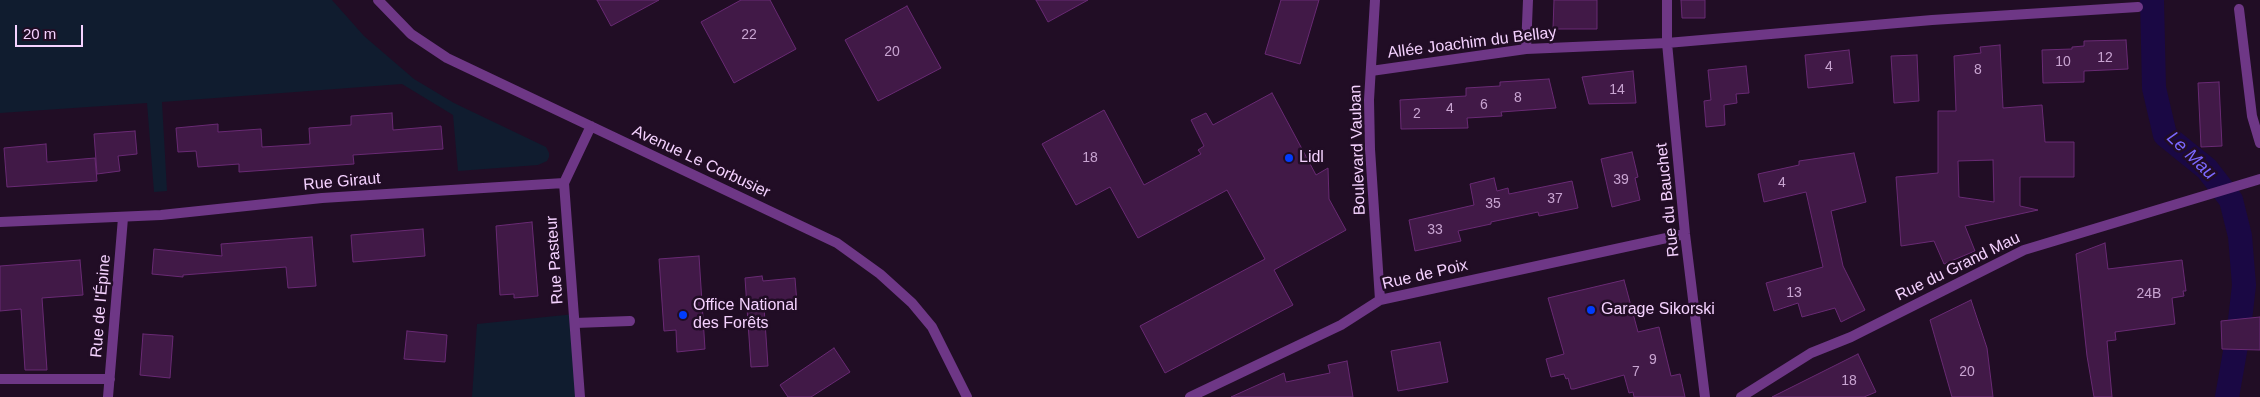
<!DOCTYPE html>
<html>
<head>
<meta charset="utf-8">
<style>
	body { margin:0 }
	#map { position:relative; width:2260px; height:397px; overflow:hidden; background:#210d25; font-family:Helvetica,sans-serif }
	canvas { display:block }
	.scale { position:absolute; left:15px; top:25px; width:68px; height:22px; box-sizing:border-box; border:2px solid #f5d2ff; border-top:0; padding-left:6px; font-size:15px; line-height:18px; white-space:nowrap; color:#f5d2ff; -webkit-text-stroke:4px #210d25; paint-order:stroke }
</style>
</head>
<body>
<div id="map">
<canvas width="2260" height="397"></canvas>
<div class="scale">20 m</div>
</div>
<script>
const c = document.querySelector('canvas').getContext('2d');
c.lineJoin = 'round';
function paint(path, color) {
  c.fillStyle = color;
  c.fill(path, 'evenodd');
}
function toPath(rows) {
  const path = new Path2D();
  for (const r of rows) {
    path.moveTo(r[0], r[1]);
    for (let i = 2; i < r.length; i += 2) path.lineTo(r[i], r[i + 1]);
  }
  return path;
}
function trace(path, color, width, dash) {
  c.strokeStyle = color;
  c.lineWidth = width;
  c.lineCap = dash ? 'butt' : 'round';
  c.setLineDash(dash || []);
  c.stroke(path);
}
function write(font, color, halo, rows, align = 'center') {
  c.font = font + ' Helvetica,sans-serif';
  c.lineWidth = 5;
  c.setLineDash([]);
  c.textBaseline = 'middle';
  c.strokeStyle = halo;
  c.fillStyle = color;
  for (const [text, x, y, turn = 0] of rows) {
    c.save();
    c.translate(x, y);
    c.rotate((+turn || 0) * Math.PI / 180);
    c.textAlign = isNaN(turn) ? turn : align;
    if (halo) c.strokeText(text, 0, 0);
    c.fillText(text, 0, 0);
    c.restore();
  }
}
const green = toPath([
	[0,0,332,0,364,36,414,79,454,103,546,147,549,153,549,157,547,161,538,165,458,171,453,115,402,84,162,102,167,191,154,192,147,103,0,113],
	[575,314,580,397,472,397,477,324]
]);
const canal = toPath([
	[2152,0,2154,88,2165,135,2207,169,2231,200,2240,236,2244,285,2239,329,2227,397]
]);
const building = toPath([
	[597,0,659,0,611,26,597,0],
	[741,0,770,0,796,49,734,83,701,22,741,0],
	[1036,0,1088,0,1048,22,1036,0],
	[1281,0,1319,0,1300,64,1265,54,1281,0],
	[1554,0,1597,0,1597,29,1553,29,1554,0],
	[1681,0,1705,0,1705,18,1682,18,1681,0],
	[907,6,941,68,878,101,845,40,907,6],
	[2126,40,2128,69,2084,71,2084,82,2043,83,2042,50,2072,49,2072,47,2084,46,2084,41,2126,40],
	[2000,45,2003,108,2042,105,2045,142,2074,142,2074,177,2020,177,2020,206,2038,210,1965,226,1975,251,1944,264,1934,241,1901,246,1896,177,1938,173,1938,111,1956,111,1954,56,1981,53,1980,47,2000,45],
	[1993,160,1994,202,1959,197,1958,161,1993,160],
	[1849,50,1853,83,1808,88,1805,55,1849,50],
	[1917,55,1919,101,1894,103,1891,56,1917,55],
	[1746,66,1749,93,1736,94,1737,103,1724,105,1725,125,1706,127,1704,101,1711,100,1708,70,1746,66],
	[1633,71,1636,103,1589,104,1582,77,1633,71],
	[1549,79,1556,108,1501,112,1502,116,1467,118,1468,128,1401,129,1400,100,1466,96,1466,88,1500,86,1500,82,1549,79],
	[2219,82,2222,146,2201,147,2198,83,2219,82],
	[1272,93,1316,175,1328,168,1329,199,1346,230,1274,270,1293,305,1165,373,1140,326,1265,259,1227,190,1138,238,1110,187,1076,205,1042,144,1104,110,1144,185,1201,154,1198,150,1204,146,1191,120,1206,113,1213,125,1272,93],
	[392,113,393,130,441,126,443,149,353,155,354,164,239,172,239,164,198,167,196,151,178,152,176,128,218,124,218,132,261,129,262,147,310,144,309,128,351,125,351,116,392,113],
	[135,131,137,154,118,156,120,171,97,174,94,134,135,131],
	[46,144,47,162,95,158,97,181,7,187,4,148,46,144],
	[1632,152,1638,177,1635,178,1640,200,1612,207,1601,159,1632,152],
	[1854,153,1866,202,1831,211,1843,266,1865,310,1841,322,1835,308,1802,317,1798,303,1774,311,1766,283,1823,267,1806,192,1764,202,1758,174,1799,165,1799,161,1854,153],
	[1494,178,1497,191,1508,188,1509,194,1572,181,1578,208,1539,216,1538,212,1491,222,1491,224,1458,231,1461,241,1415,251,1409,220,1474,205,1470,184,1494,178],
	[532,222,538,296,514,298,514,294,500,295,496,226,532,222],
	[423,229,425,256,353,262,351,235,423,229],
	[312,237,316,286,288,288,286,267,183,275,183,277,152,274,154,249,222,256,221,244,312,237],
	[2105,243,2108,269,2182,260,2186,291,2183,291,2184,296,2172,298,2175,324,2115,332,2116,340,2107,341,2112,397,2094,397,2087,356,2076,254,2105,243],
	[699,256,705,349,677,352,676,330,664,331,659,259,699,256],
	[80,260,83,295,42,298,47,370,25,370,21,309,0,311,0,266,80,260],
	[762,276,763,281,795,278,797,304,764,307,768,366,751,367,745,278,762,276],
	[1624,280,1638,332,1659,327,1671,376,1680,374,1685,397,1634,397,1633,392,1629,393,1624,375,1574,389,1571,389,1568,378,1566,379,1564,374,1551,377,1546,359,1564,354,1548,298,1624,280],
	[1971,300,1987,348,1993,397,1952,397,1930,320,1971,300],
	[2260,317,2260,350,2222,349,2221,321,2260,317],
	[407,331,447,335,445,362,404,359,407,331],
	[143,334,173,336,170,378,140,375,143,334],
	[1440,342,1448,382,1398,391,1391,351,1440,342],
	[834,348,850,372,811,397,788,397,780,385,834,348],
	[1858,354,1876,392,1864,397,1772,397,1858,354],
	[1347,361,1353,397,1231,397,1284,373,1286,382,1330,373,1328,365,1347,361]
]);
const service = toPath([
	[575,323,630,321]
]);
const minor = toPath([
	[378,0,411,34,447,58,837,243,880,274,912,303,932,327,967,397],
	[1375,0,1369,100,1370,149,1380,300],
	[1667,0,1667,43,1685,234,1705,397],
	[2239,9,2252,116,2260,143],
	[1526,49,1528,0],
	[1371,71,1526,49,1667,43,1932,20,2138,7],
	[0,222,161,215,322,198,564,183],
	[0,379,110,379],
	[108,397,123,218],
	[580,397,564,183,591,126],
	[1190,397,1341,325,1380,300,1685,234],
	[1741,397,1811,353,1851,337,2024,250,2260,179]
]);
const markers = [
	[1289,158,5,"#003cfd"],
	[1591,310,5,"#003cfd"],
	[683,315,5,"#003cfd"]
];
const numberNames = [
	["22",749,35],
	["20",892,52],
	["12",2105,58],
	["10",2063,62],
	["4",1829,67],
	["8",1978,70],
	["14",1617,90],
	["8",1518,98],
	["6",1484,105],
	["4",1450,109],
	["2",1417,114],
	["18",1090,158],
	["39",1621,180],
	["4",1782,183],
	["37",1555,199],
	["35",1493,204],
	["33",1435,230],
	["13",1794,293],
	["24B",2149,294],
	["9",1653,360],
	["7",1636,372],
	["20",1967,372],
	["18",1849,381]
];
const streetNames = [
	["Allée Joachim du Bellay",1472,43,-7],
	["Boulevard Vauban",1358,150,-92],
	["Avenue Le Corbusier",701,162,25],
	["Rue Giraut",342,182,-5],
	["Rue du Bauchet",1668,200,-96],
	["Rue Pasteur",555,260,-94],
	["Rue du Grand Mau",1958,267,-26],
	["Rue de Poix",1425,275,-13],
	["Rue de l'Épine",101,306,-85]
];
const poiNames = [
	["Lidl",1299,158],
	["Office National",693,306],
	["des Forêts",693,324],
	["Garage Sikorski",1601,310]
];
const waterNames = [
	["Le Mau",2191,156,44]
];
paint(green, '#101c2f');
trace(canal, '#1a0844', 24);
paint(building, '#411947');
trace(building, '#692a74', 1);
trace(service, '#6e3786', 10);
trace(minor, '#6e3786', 10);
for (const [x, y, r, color] of markers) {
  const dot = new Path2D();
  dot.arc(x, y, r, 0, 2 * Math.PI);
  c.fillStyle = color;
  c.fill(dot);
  trace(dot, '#210d25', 2);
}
write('14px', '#c8a4d1', null, numberNames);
write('16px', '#f5d2ff', '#210d25', streetNames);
write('16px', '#f5d2ff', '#210d25', poiNames, 'left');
write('italic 18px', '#7b68ff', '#210d25', waterNames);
</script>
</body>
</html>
